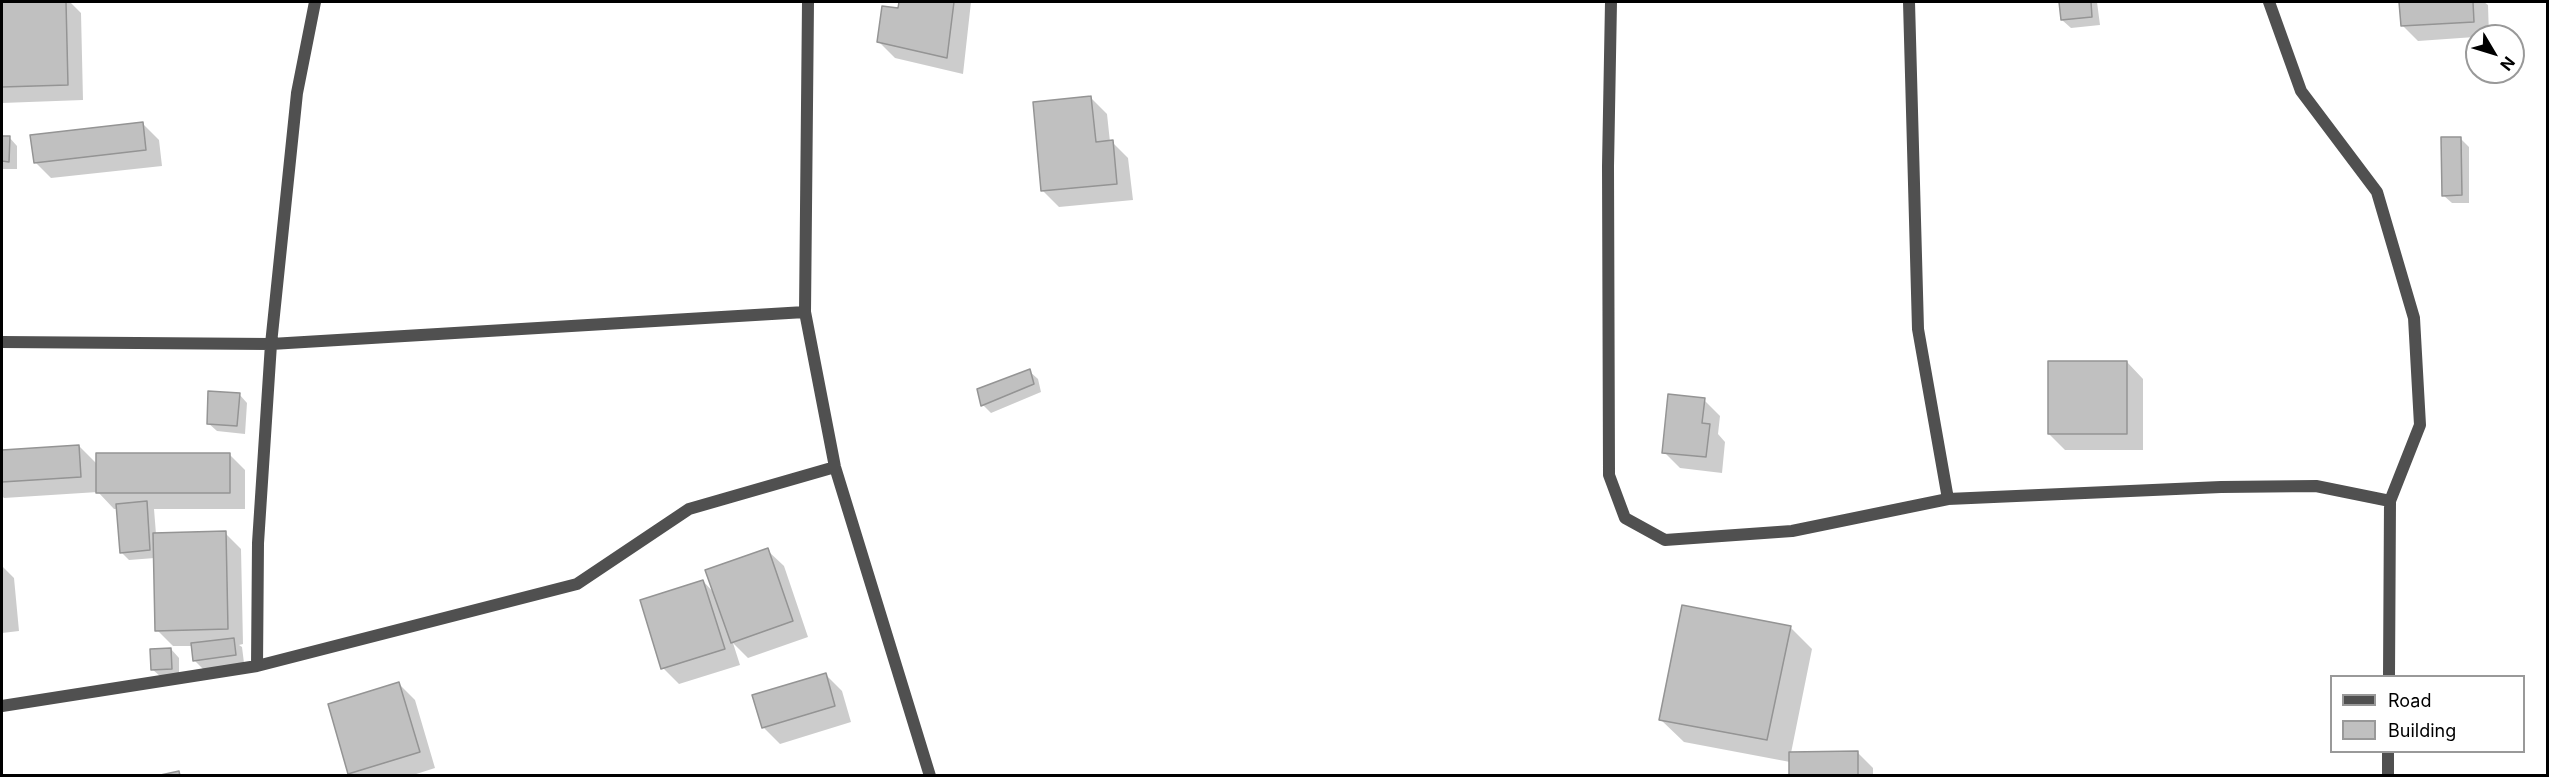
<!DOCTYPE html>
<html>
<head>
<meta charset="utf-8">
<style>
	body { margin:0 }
	#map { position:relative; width:2549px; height:777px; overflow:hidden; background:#fff; font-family:Inter,sans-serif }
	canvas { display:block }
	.frame { position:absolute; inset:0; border:3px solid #000; pointer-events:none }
	.legend { position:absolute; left:2330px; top:675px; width:195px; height:78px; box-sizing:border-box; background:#fff; border:2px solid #999; margin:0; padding:8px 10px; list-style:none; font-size:18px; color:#000 }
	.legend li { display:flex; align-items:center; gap:12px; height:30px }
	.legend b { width:30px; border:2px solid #999 }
	.north { position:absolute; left:2465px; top:24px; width:60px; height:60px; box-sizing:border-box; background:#fff; border:2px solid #999; border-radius:50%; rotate:128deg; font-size:16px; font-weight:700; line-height:24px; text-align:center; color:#000 }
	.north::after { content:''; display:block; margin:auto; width:21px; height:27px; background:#000; clip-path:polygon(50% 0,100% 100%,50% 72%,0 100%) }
</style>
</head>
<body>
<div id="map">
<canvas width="2549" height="777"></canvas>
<div class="frame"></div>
<ul class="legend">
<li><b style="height:8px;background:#505050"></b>Road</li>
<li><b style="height:16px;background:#c0c0c0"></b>Building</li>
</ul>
<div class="north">N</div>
</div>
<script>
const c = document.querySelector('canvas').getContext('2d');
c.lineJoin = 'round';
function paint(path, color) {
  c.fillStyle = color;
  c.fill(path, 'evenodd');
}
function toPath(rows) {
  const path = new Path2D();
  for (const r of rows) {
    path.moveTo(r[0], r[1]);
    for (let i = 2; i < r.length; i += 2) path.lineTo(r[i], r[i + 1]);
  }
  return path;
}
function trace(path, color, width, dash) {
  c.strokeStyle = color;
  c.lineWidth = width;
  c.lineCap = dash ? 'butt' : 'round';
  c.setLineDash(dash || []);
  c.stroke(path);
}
const shadow = toPath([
	[2,2,70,2,81,13,83,100,2,103],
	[901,2,971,2,963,74,895,58,878,41,900,9],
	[2061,2,2097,2,2100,25,2071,28,2062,20],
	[2401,2,2484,2,2488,5,2489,36,2418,41,2402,25],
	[1091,98,1107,114,1110,142,1112,142,1128,158,1133,200,1059,207,1043,191],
	[143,124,159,140,162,166,51,178,35,162],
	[2,137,9,137,17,146,17,169,2,169],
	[2460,138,2469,147,2469,203,2452,203,2443,195],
	[2127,362,2143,379,2143,450,2065,450,2049,434],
	[1029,371,1038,379,1041,392,991,413,983,405],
	[239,394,247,403,245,434,217,431,208,423],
	[1704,400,1720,416,1718,434,1725,442,1722,473,1680,468,1664,452],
	[79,446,98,465,229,454,245,470,245,509,154,509,156,534,225,533,241,549,243,644,239,645,242,647,244,663,203,669,195,661,193,646,173,646,157,630,155,558,129,560,121,552,118,509,114,509,98,492,4,498,2,496,2,451],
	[767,550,784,566,808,637,748,658,733,643,740,665,679,684,663,668,703,581,715,594],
	[2,566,14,578,19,631,2,633],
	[1790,627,1812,649,1791,753,1857,752,1873,768,1873,776,1791,776,1790,762,1684,742,1661,720],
	[171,649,179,658,179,677,161,677,152,669],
	[826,675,842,691,851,722,780,744,764,728,754,696],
	[399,684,415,700,435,768,410,776,352,776,350,773]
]);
const building = toPath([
	[2,2,66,2,68,85,2,87,2,2],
	[899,2,954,2,947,58,877,42,882,6,898,8,899,2],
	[2059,2,2091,2,2092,17,2061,20,2059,2],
	[2399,2,2473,2,2474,22,2401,26,2399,2],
	[1091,96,1096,142,1113,140,1117,184,1041,191,1033,102,1091,96],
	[143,122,146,150,34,163,30,135,143,122],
	[2,136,10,136,9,162,2,161,2,136],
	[2441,137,2461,137,2462,195,2442,196,2441,137],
	[2048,361,2127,361,2127,434,2048,434,2048,361],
	[1030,369,1034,384,981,406,977,389,1030,369],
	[208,391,240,393,237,426,207,424,208,391],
	[1668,394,1705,398,1702,423,1710,424,1706,457,1662,453,1668,394],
	[79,445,81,477,2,482,2,450,79,445],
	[96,453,230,453,230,493,96,493,96,453],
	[147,501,150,550,120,553,116,504,147,501],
	[226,531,228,629,155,631,153,533,226,531],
	[768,548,793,621,731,643,705,570,768,548],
	[703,580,725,649,661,669,640,600,703,580],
	[1682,605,1791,626,1767,740,1659,720,1682,605],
	[234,638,236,655,193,661,191,643,234,638],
	[171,648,172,669,151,670,150,649,171,648],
	[826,673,835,706,762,728,752,695,826,673],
	[399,682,420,752,348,774,328,704,399,682],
	[1858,751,1858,776,1789,776,1789,752,1858,751],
	[179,771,180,776,156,776,179,771]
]);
const street = toPath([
	[808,2,805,312,835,467,930,776],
	[1611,2,1608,166,1609,475,1625,518,1665,540,1792,531,1948,499,2221,487,2316,486,2390,501],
	[1909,2,1918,329,1948,499],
	[2269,2,2301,91,2377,192,2414,318,2420,425,2390,501,2389,676],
	[2,342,271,344,805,312],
	[257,666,258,543,271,344,297,93,315,2],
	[2,706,257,666,577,584,689,509,835,467],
	[2388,776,2388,752]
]);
paint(shadow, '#0003');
paint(building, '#c0c0c0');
trace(building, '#949494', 1.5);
trace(street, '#505050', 12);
</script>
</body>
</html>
